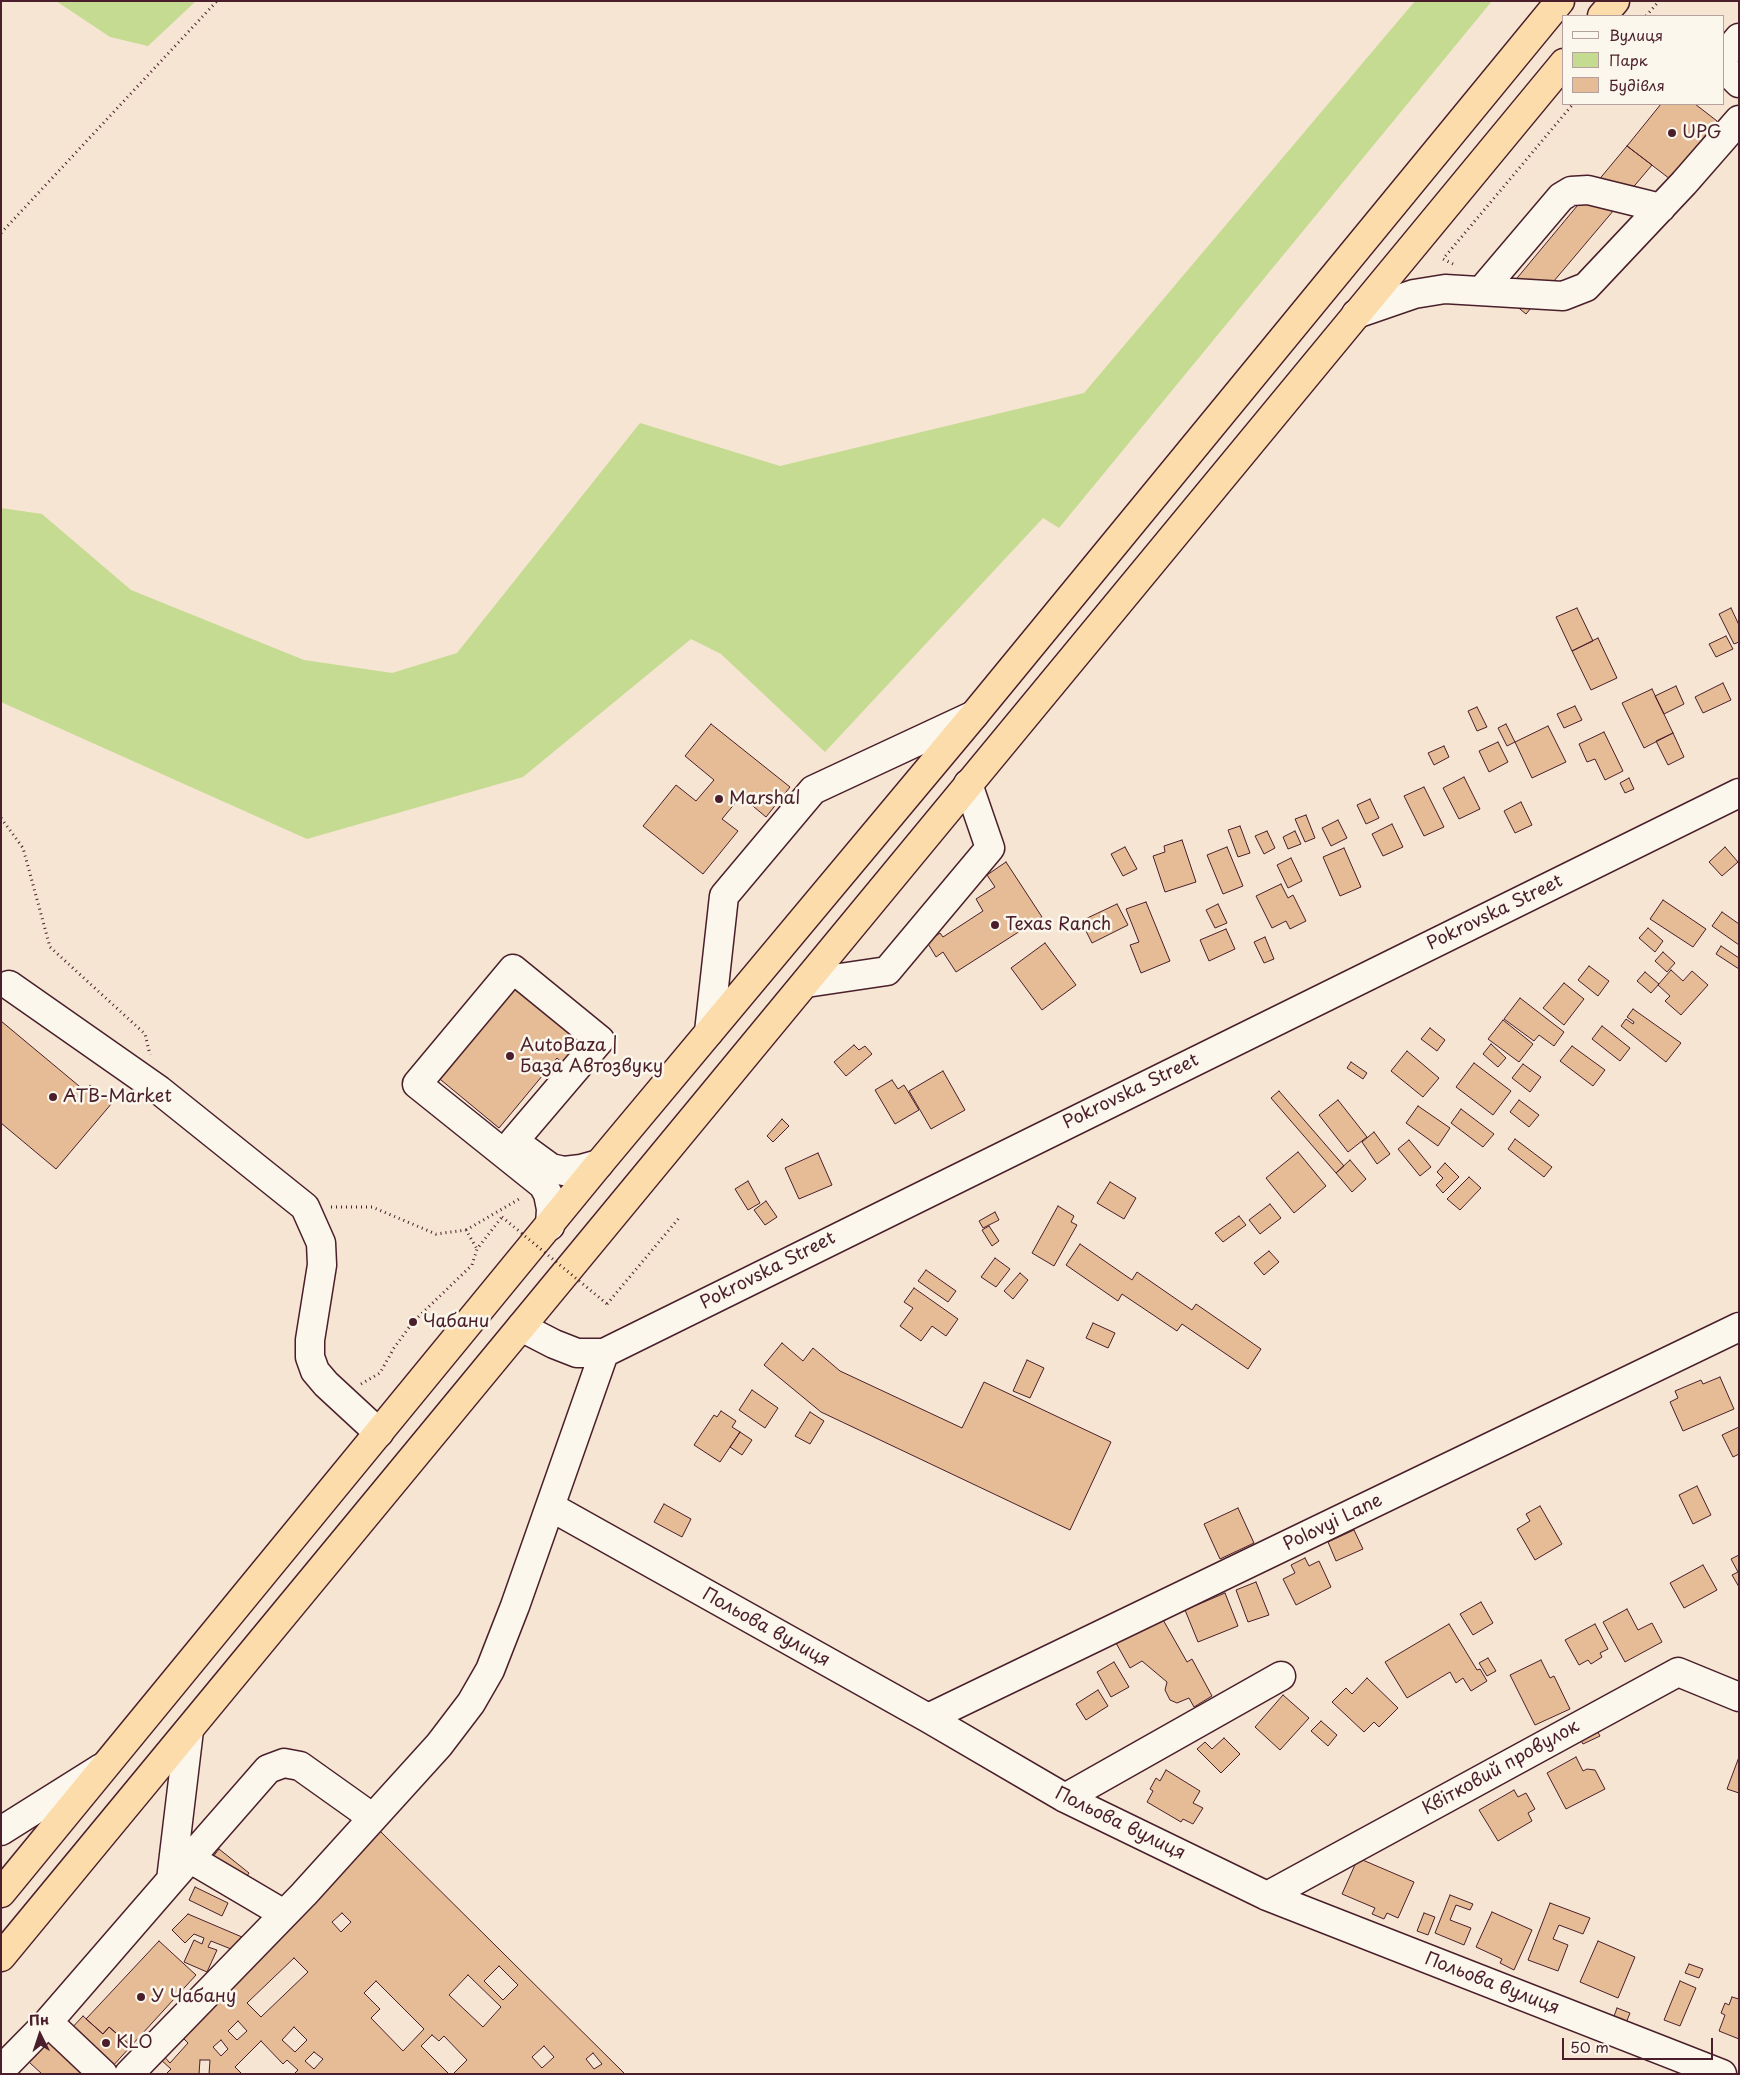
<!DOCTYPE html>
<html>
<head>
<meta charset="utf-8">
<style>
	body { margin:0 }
	#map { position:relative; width:1740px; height:2075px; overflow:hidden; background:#f5e5d2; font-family:"Playpen Sans",sans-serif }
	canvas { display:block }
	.frame { position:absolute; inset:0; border:2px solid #4a1f2b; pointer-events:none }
	.legend { position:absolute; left:1562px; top:15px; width:162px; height:90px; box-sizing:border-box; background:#fbf7ec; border:1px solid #b4a19f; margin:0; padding:6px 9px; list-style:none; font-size:15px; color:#4a1f2b }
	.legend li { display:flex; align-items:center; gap:10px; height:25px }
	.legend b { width:25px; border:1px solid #b4a19f }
	.north { position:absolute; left:15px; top:2010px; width:50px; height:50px; -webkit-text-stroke:4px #fbf7ec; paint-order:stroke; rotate:356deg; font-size:14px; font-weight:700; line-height:20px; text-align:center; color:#4a1f2b }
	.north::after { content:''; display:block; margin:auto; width:18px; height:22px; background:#4a1f2b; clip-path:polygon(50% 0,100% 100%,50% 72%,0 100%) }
	.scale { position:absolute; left:1562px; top:2038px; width:151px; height:22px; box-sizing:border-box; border:2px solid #4a1f2b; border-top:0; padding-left:6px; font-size:15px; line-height:18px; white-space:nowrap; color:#4a1f2b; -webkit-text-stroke:4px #fbf7ec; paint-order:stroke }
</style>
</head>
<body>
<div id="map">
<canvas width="1740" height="2075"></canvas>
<div class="frame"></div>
<ul class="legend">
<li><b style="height:6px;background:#fbf7ec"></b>Вулиця</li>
<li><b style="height:14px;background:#c5db91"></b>Парк</li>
<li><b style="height:14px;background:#e6bc96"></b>Будівля</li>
</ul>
<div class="north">Пн</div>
<div class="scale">50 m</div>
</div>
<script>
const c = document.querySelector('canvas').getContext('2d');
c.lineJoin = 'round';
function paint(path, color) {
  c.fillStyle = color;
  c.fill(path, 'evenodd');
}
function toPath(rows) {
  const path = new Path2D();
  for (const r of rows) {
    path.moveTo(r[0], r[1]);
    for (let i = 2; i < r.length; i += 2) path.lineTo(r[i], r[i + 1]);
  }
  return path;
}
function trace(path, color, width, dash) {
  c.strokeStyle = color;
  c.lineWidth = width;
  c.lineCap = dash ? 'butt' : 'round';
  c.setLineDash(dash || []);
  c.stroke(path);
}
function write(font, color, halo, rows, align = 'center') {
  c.font = font + ' "Playpen Sans",sans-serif';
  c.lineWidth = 5;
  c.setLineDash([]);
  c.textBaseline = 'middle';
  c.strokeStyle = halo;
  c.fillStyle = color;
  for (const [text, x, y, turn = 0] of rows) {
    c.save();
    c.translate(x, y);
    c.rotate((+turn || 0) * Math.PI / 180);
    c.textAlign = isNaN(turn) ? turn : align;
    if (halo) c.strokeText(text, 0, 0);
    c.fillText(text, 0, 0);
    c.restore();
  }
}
const green = toPath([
	[56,1,196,1,148,46,110,37],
	[1415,1,1492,1,1059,528,1043,518,825,752,721,654,691,639,523,777,307,839,1,702,1,508,42,514,131,590,304,660,392,673,457,653,640,423,780,466,1084,393]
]);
const building = toPath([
	[1661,104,1695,104,1717,121,1670,179,1627,146,1661,104],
	[1627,146,1652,165,1526,314,1503,295,1627,146],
	[1577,608,1593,641,1572,651,1556,617,1577,608],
	[1731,608,1739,625,1739,642,1734,644,1719,614,1731,608],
	[1726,636,1733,649,1716,657,1709,644,1726,636],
	[1598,638,1617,678,1591,690,1572,651,1598,638],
	[1723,683,1731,700,1703,713,1695,697,1723,683],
	[1676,686,1684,704,1664,714,1655,696,1676,686],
	[1652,689,1673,733,1644,748,1622,703,1652,689],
	[1575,706,1582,720,1564,728,1557,714,1575,706],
	[1477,707,1487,727,1477,731,1468,711,1477,707],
	[711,724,790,787,766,817,741,796,722,819,738,831,703,874,643,826,676,785,696,801,714,780,685,756,711,724],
	[1506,724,1515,742,1507,746,1498,728,1506,724],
	[1548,726,1566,762,1532,778,1515,742,1548,726],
	[1604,732,1623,771,1605,780,1595,759,1587,762,1579,744,1604,732],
	[1673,733,1684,757,1668,765,1656,741,1673,733],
	[1498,742,1508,762,1489,772,1479,751,1498,742],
	[1444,746,1449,757,1434,765,1428,753,1444,746],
	[1464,777,1480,809,1459,819,1443,788,1464,777],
	[1629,778,1634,789,1625,793,1620,783,1629,778],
	[1424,787,1444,827,1424,836,1404,796,1424,787],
	[1370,799,1379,818,1366,824,1357,805,1370,799],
	[1521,802,1532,825,1515,833,1504,811,1521,802],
	[1306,815,1315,838,1305,842,1295,819,1306,815],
	[1338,820,1347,838,1331,846,1322,828,1338,820],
	[1392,824,1403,847,1383,856,1372,834,1392,824],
	[1240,826,1250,853,1238,857,1228,830,1240,826],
	[1267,831,1275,848,1264,854,1255,836,1267,831],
	[1295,831,1301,844,1288,849,1283,837,1295,831],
	[1182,840,1196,882,1165,892,1153,856,1165,852,1164,846,1182,840],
	[1125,847,1137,869,1123,876,1111,854,1125,847],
	[1227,847,1243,886,1223,894,1207,855,1227,847],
	[1725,847,1738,862,1722,876,1709,862,1725,847],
	[1344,848,1361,887,1340,896,1323,857,1344,848],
	[1291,858,1302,881,1288,888,1277,865,1291,858],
	[1006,862,1042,917,956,972,943,952,936,957,927,942,940,933,943,937,983,911,976,899,995,887,987,875,1006,862],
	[1281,884,1288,898,1293,895,1306,921,1290,929,1286,921,1272,928,1256,896,1281,884],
	[1663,900,1706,929,1693,947,1650,919,1663,900],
	[1146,902,1170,961,1141,973,1130,945,1139,942,1126,909,1146,902],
	[1117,904,1128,925,1092,943,1081,921,1117,904],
	[1218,904,1227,923,1215,928,1206,910,1218,904],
	[1722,912,1739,924,1739,945,1712,926,1722,912],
	[1648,928,1663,941,1655,952,1639,938,1648,928],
	[1226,929,1235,949,1209,961,1200,940,1226,929],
	[1265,937,1274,959,1264,963,1254,942,1265,937],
	[1045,943,1076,985,1042,1010,1011,968,1045,943],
	[1721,946,1739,958,1739,969,1716,954,1721,946],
	[1663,952,1675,963,1667,972,1655,961,1663,952],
	[1589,966,1609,981,1598,996,1578,980,1589,966],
	[1671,970,1683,981,1692,971,1708,985,1681,1015,1665,1001,1670,996,1658,985,1671,970],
	[1645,972,1659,984,1651,993,1637,981,1645,972],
	[511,983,582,1042,564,1064,557,1058,499,1128,435,1075,511,983],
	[1564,983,1584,999,1564,1025,1543,1008,1564,983],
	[1520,998,1564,1032,1554,1046,1539,1035,1534,1041,1504,1019,1520,998],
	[1633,1009,1681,1043,1666,1062,1621,1026,1626,1019,1633,1024,1634,1022,1627,1017,1633,1009],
	[1503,1020,1533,1044,1519,1062,1488,1039,1503,1020],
	[1,1021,85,1091,90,1085,112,1103,56,1169,1,1123,1,1021],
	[1602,1026,1630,1048,1620,1061,1592,1039,1602,1026],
	[1430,1028,1445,1040,1437,1051,1421,1039,1430,1028],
	[1491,1044,1506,1058,1498,1067,1483,1054,1491,1044],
	[854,1045,859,1050,865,1046,872,1054,846,1076,834,1062,854,1045],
	[1572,1046,1605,1070,1593,1086,1560,1061,1572,1046],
	[1407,1051,1439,1078,1423,1097,1391,1071,1407,1051],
	[1351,1062,1367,1073,1363,1079,1347,1068,1351,1062],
	[1474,1063,1511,1091,1493,1115,1456,1087,1474,1063],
	[1523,1064,1541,1077,1530,1092,1512,1078,1523,1064],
	[943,1071,965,1110,931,1129,909,1091,943,1071],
	[892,1080,898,1089,904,1085,919,1110,895,1124,875,1090,892,1080],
	[1279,1091,1344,1166,1336,1173,1271,1098,1279,1091],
	[1338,1100,1367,1137,1348,1152,1319,1115,1338,1100],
	[1519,1100,1539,1115,1529,1127,1510,1112,1519,1100],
	[1418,1106,1450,1128,1438,1146,1406,1123,1418,1106],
	[1461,1109,1494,1134,1483,1147,1451,1123,1461,1109],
	[782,1119,789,1126,773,1142,767,1136,782,1119],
	[1374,1132,1390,1154,1377,1164,1362,1142,1374,1132],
	[1515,1139,1552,1167,1544,1177,1508,1149,1515,1139],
	[1409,1140,1431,1167,1420,1176,1398,1149,1409,1140],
	[1298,1152,1326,1186,1294,1213,1266,1178,1298,1152],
	[818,1153,832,1185,799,1199,785,1168,818,1153],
	[1350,1160,1366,1179,1352,1192,1336,1173,1350,1160],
	[1445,1163,1459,1177,1443,1193,1436,1185,1443,1178,1437,1172,1445,1163],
	[1469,1177,1481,1188,1460,1210,1447,1199,1469,1177],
	[748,1181,760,1203,748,1210,735,1189,748,1181],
	[1110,1182,1136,1198,1124,1219,1097,1203,1110,1182],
	[766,1201,777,1217,765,1225,754,1210,766,1201],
	[1270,1204,1281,1218,1260,1234,1249,1220,1270,1204],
	[1058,1206,1074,1216,1071,1222,1077,1225,1054,1266,1032,1253,1058,1206],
	[995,1212,999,1220,983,1228,979,1221,995,1212],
	[1239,1216,1246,1225,1223,1242,1215,1233,1239,1216],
	[989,1226,999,1241,992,1246,982,1230,989,1226],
	[1080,1244,1132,1280,1137,1272,1192,1310,1196,1304,1261,1349,1248,1369,1182,1324,1177,1331,1122,1294,1118,1301,1066,1265,1080,1244],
	[1269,1251,1279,1262,1264,1275,1254,1263,1269,1251],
	[995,1258,1010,1269,996,1287,981,1277,995,1258],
	[926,1270,956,1291,948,1302,918,1281,926,1270],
	[1020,1273,1028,1280,1013,1299,1004,1291,1020,1273],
	[914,1288,958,1319,946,1336,932,1326,921,1341,900,1326,913,1308,904,1302,914,1288],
	[1093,1323,1115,1333,1108,1348,1086,1338,1093,1323],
	[782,1343,803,1361,813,1348,840,1371,962,1428,984,1382,1111,1442,1070,1530,821,1412,764,1365,782,1343],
	[1027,1360,1044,1368,1030,1398,1013,1391,1027,1360],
	[1720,1377,1734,1409,1683,1431,1670,1402,1678,1398,1675,1391,1701,1380,1703,1384,1720,1377],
	[752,1390,778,1408,765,1428,739,1410,752,1390],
	[721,1411,736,1421,732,1427,740,1432,720,1462,694,1445,714,1415,717,1417,721,1411],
	[810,1412,824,1421,810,1444,795,1436,810,1412],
	[1739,1427,1739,1454,1733,1457,1722,1435,1739,1427],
	[740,1432,752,1440,742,1455,730,1447,740,1432],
	[1697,1486,1711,1515,1693,1524,1679,1495,1697,1486],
	[664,1504,691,1519,682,1537,654,1522,664,1504],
	[1540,1506,1562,1544,1535,1560,1517,1529,1530,1521,1526,1514,1540,1506],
	[1238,1508,1254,1543,1220,1559,1204,1524,1238,1508],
	[1354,1530,1363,1549,1336,1561,1328,1542,1354,1530],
	[1739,1555,1739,1587,1732,1575,1738,1572,1731,1559,1739,1555],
	[1305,1558,1309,1566,1319,1561,1331,1587,1296,1605,1283,1579,1295,1573,1291,1565,1305,1558],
	[1703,1565,1717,1590,1684,1608,1670,1583,1703,1565],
	[1256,1582,1269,1615,1248,1622,1236,1590,1256,1582],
	[1225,1593,1238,1626,1198,1642,1185,1610,1225,1593],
	[1481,1602,1493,1623,1473,1635,1460,1614,1481,1602],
	[1627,1609,1638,1630,1652,1623,1662,1642,1625,1662,1603,1622,1627,1609],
	[1162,1618,1187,1662,1192,1659,1212,1696,1194,1707,1189,1698,1177,1703,1170,1700,1165,1690,1167,1682,1142,1661,1130,1668,1116,1643,1162,1618],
	[1449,1624,1477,1670,1480,1669,1487,1681,1471,1691,1463,1678,1456,1683,1450,1672,1407,1698,1385,1662,1449,1624],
	[1595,1624,1608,1649,1600,1653,1602,1657,1591,1664,1588,1660,1579,1665,1565,1640,1595,1624],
	[1488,1658,1496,1671,1487,1676,1479,1663,1488,1658],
	[1541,1660,1550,1678,1554,1676,1570,1709,1535,1725,1510,1675,1541,1660],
	[1114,1662,1129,1687,1111,1697,1097,1672,1114,1662],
	[1367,1678,1398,1708,1379,1727,1374,1722,1364,1732,1332,1702,1346,1688,1352,1694,1367,1678],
	[1098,1690,1108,1706,1086,1720,1076,1704,1098,1690],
	[1283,1695,1309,1718,1280,1750,1255,1727,1283,1695],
	[1321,1721,1337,1735,1328,1746,1311,1731,1321,1721],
	[1595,1727,1600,1736,1583,1744,1578,1735,1595,1727],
	[1224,1738,1240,1754,1221,1773,1197,1749,1205,1742,1212,1749,1224,1738],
	[1576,1757,1583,1771,1587,1769,1595,1770,1605,1789,1566,1809,1547,1773,1576,1757],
	[1739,1757,1739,1793,1727,1789,1739,1757],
	[1166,1770,1200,1791,1193,1803,1203,1808,1193,1824,1183,1819,1181,1822,1147,1802,1153,1791,1150,1789,1156,1778,1160,1781,1166,1770],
	[1514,1790,1518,1797,1526,1793,1535,1809,1528,1813,1532,1821,1498,1841,1479,1810,1514,1790],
	[378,1829,625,2074,138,2074,378,1829],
	[219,1849,249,1873,240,1886,209,1862,219,1849],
	[1358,1858,1414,1882,1398,1918,1387,1913,1384,1919,1372,1914,1375,1908,1342,1894,1358,1858],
	[195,1887,228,1903,222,1916,189,1900,195,1887],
	[1450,1895,1473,1904,1470,1910,1456,1905,1450,1920,1471,1928,1464,1945,1435,1933,1450,1895],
	[1550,1903,1590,1918,1583,1934,1559,1925,1553,1939,1568,1945,1558,1971,1528,1960,1550,1903],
	[1492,1912,1532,1930,1514,1970,1500,1963,1502,1959,1476,1947,1492,1912],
	[342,1913,351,1922,341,1932,332,1922,342,1913],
	[1424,1913,1435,1917,1428,1935,1417,1931,1424,1913],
	[188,1914,242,1937,236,1951,211,1941,208,1947,217,1950,207,1972,184,1962,194,1940,202,1944,204,1938,194,1934,185,1943,172,1930,188,1914],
	[159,1941,196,1975,131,2046,109,2027,103,2034,86,2019,159,1941],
	[1598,1941,1635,1957,1618,1998,1580,1982,1598,1941],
	[294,1958,308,1972,261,2017,247,2003,294,1958],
	[1689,1964,1703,1969,1699,1978,1685,1973,1689,1964],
	[499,1966,518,1985,503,2000,484,1981,499,1966],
	[468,1975,501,2007,483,2027,449,1995,468,1975],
	[376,1981,424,2029,403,2051,371,2018,380,2009,364,1993,376,1981],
	[1680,1981,1696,1988,1680,2026,1664,2020,1680,1981],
	[1732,1997,1739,1999,1739,2039,1719,2031,1725,2015,1721,2013,1725,2003,1729,2005,1732,1997],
	[1617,2008,1630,2013,1626,2023,1613,2019,1617,2008],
	[83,2016,103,2034,109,2027,131,2046,111,2068,70,2030,83,2016],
	[238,2021,247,2031,237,2040,228,2031,238,2021],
	[40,2026,91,2074,42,2074,17,2051,40,2026],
	[294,2027,307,2040,295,2052,282,2040,294,2027],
	[179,2034,188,2043,170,2063,161,2053,179,2034],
	[432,2035,439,2041,444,2036,467,2060,453,2074,449,2074,421,2046,432,2035],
	[221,2040,228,2049,221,2056,213,2047,221,2040],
	[261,2041,283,2064,287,2060,298,2070,294,2074,242,2074,235,2067,261,2041],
	[544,2046,554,2057,542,2068,532,2057,544,2046],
	[314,2052,323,2059,314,2069,305,2061,314,2052],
	[593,2053,602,2064,594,2069,586,2059,593,2053],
	[160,2059,171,2069,166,2074,145,2074,160,2059],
	[200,2060,210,2060,209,2074,199,2074,200,2060]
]);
const path = toPath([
	[1646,16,1659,1],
	[1,233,217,1],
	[1453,264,1443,259,1573,104],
	[1,818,23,848,50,947,145,1034,150,1055],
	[331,1207,372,1207,436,1234,466,1230,477,1249],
	[466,1230,521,1198],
	[607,1304,679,1218],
	[361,1384,380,1373,394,1348,413,1322,472,1265,477,1249,502,1217]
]);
const minor = toPath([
	[1724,56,1739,38],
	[1724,68,1739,83],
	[1482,290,1561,197,1571,191,1588,190,1661,208],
	[1356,314,1414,294,1445,289,1563,296,1586,287,1684,183,1739,120],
	[806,983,887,971,990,848,968,784],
	[9,985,159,1090,305,1207,321,1243,322,1265,310,1340,310,1357,315,1371,326,1384,379,1433],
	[709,1032,724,896,813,790,974,715],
	[550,1226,551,1209,548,1194,543,1185,417,1084,513,969,600,1040,514,1141,551,1168,564,1171,581,1169,599,1164],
	[521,1327,554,1344,577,1353,604,1353,1739,793],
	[551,1507,928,1718,1065,1798,1267,1896,1722,2074],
	[928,1718,1739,1327],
	[1065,1798,1281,1676],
	[1,1831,101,1768],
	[189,1858,284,1914],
	[171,1880,268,1769,284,1763,300,1766,373,1818],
	[1267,1896,1678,1672,1739,1697],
	[48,2022,103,2074],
	[1,2070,48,2022,171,1880,189,1730],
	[129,2074,304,1894,439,1745,471,1703,490,1670,515,1606,604,1353]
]);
const highway = toPath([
	[1602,16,1615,1],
	[1,1893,599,1164,974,715,1560,1],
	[1,1957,1564,63]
]);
const pathBridge = toPath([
	[502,1217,607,1304]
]);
const markers = [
	[1672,133,5,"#4a1f2b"],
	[719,799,5,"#4a1f2b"],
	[995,925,5,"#4a1f2b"],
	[510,1056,5,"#4a1f2b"],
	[53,1097,5,"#4a1f2b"],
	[413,1322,5,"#4a1f2b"],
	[141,1997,5,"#4a1f2b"],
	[106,2043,5,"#4a1f2b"]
];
const poiNames = [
	["UPG",1682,133],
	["Marshal",729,799],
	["Texas Ranch",1005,925],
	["AutoBaza |",520,1046],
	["База Автозвуку",520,1067],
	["ATB-Market",63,1097],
	["Чабани",423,1322],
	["У Чабану",151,1997],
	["KLO",116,2043]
];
const streetNames = [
	["Pokrovska Street",1495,913,-26],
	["Pokrovska Street",1131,1092,-26],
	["Pokrovska Street",768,1271,-27],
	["Polovyi Lane",1333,1523,-26],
	["Польова вулиця",766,1628,29],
	["Квітковий провулок",1501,1768,-29],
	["Польова вулиця",1120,1824,26],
	["Польова вулиця",1492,1984,21]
];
paint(green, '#c5db91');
paint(building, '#e6bc96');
trace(building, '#4a1f2b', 1);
trace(minor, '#4a1f2b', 31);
trace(highway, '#4a1f2b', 31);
trace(path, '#4a1f2b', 3, [1, 4]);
trace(minor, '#fbf7ec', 28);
trace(highway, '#fddcac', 28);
trace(pathBridge, '#4a1f2b', 3, [1, 4]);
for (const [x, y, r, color] of markers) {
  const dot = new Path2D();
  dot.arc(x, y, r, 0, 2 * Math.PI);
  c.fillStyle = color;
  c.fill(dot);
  trace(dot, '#fbf7ec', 2);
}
write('18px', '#4a1f2b', '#fbf7ec', poiNames, 'left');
write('18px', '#4a1f2b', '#fbf7ec', streetNames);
</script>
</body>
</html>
